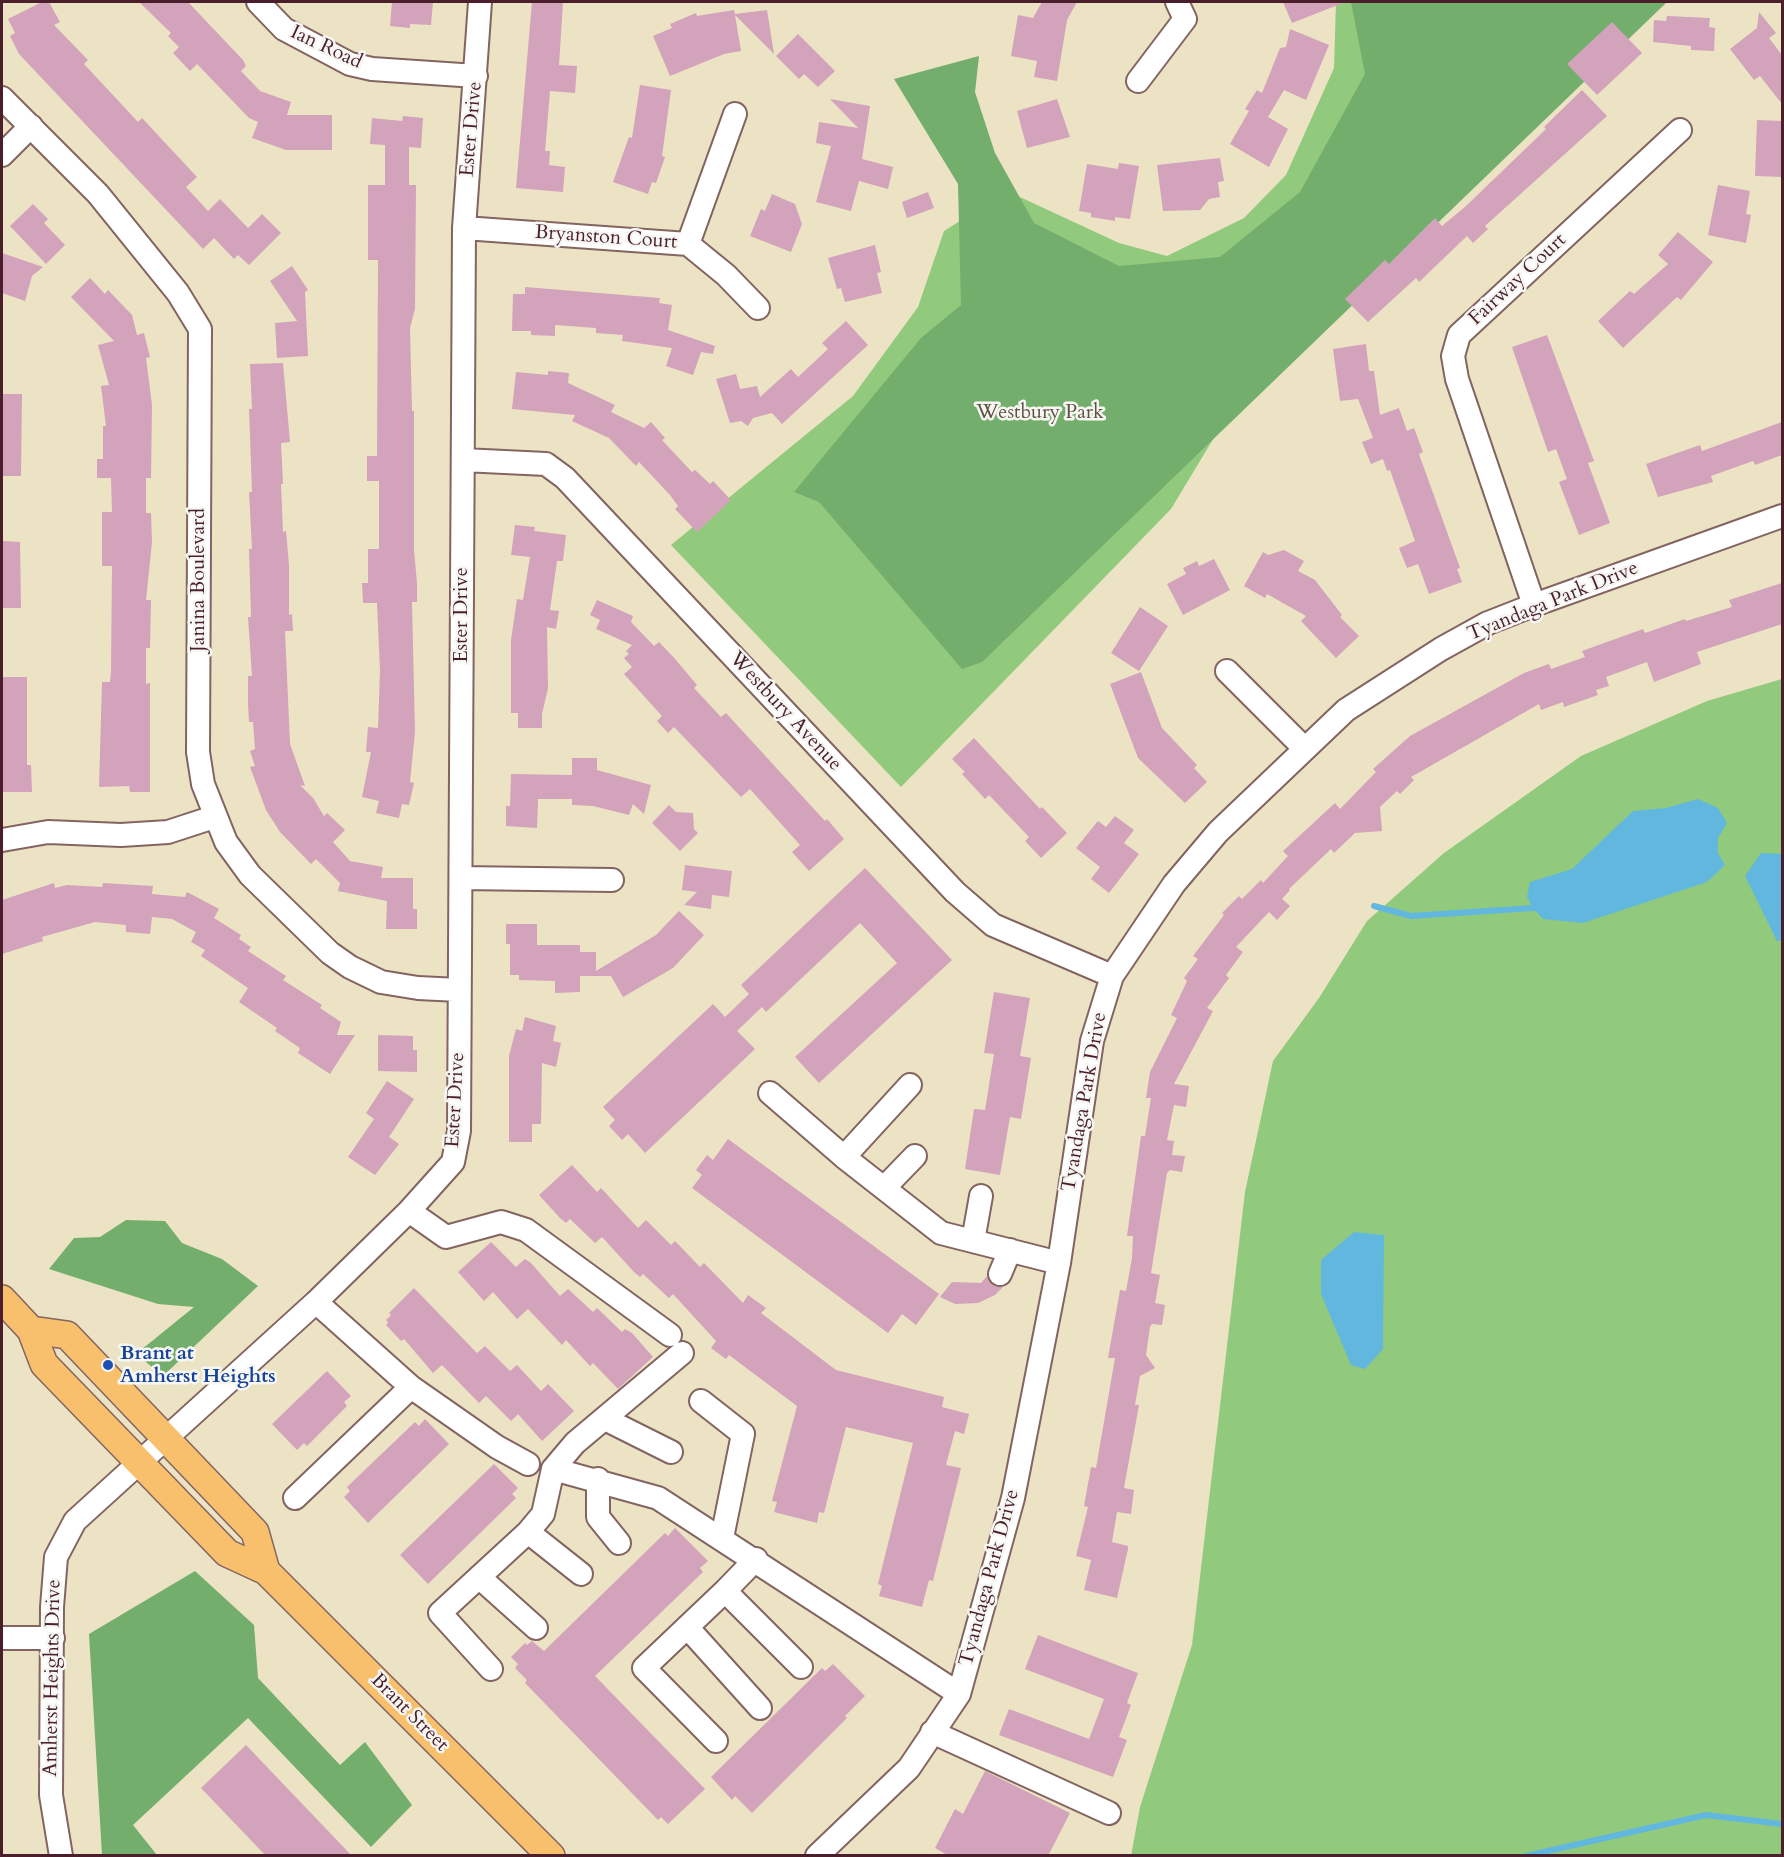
<!DOCTYPE html>
<html>
<head>
<meta charset="utf-8">
<style>
	body { margin:0 }
	#map { position:relative; width:1784px; height:1857px; overflow:hidden; background:#ece3c5; font-family:Cardo,serif }
	canvas { display:block }
	.frame { position:absolute; inset:0; border:3px solid #4a1f2b; pointer-events:none }
</style>
</head>
<body>
<div id="map">
<canvas width="1784" height="1857"></canvas>
<div class="frame"></div>
</div>
<script>
const c = document.querySelector('canvas').getContext('2d');
c.lineJoin = 'round';
function paint(path, color) {
  c.fillStyle = color;
  c.fill(path, 'evenodd');
}
function toPath(rows) {
  const path = new Path2D();
  for (const r of rows) {
    path.moveTo(r[0], r[1]);
    for (let i = 2; i < r.length; i += 2) path.lineTo(r[i], r[i + 1]);
  }
  return path;
}
function trace(path, color, width, dash) {
  c.strokeStyle = color;
  c.lineWidth = width;
  c.lineCap = dash ? 'butt' : 'round';
  c.setLineDash(dash || []);
  c.stroke(path);
}
function write(font, color, halo, rows, align = 'center') {
  c.font = font + ' Cardo,serif';
  c.lineWidth = 5;
  c.setLineDash([]);
  c.textBaseline = 'middle';
  c.strokeStyle = halo;
  c.fillStyle = color;
  for (const [text, x, y, turn = 0] of rows) {
    c.save();
    c.translate(x, y);
    c.rotate((+turn || 0) * Math.PI / 180);
    c.textAlign = isNaN(turn) ? turn : align;
    if (halo) c.strokeText(text, 0, 0);
    c.fillText(text, 0, 0);
    c.restore();
  }
}
const green = toPath([
	[1336,2,1542,2,1256,368,1171,509,901,787,671,545,853,396,918,307,944,231,1007,191,1119,243,1167,256,1244,218,1286,175,1334,68],
	[1782,679,1782,1855,1131,1856,1140,1807,1192,1645,1245,1192,1273,1061,1319,998,1367,921,1444,853,1581,756,1707,701]
]);
const forest = toPath([
	[1351,2,1667,2,982,662,962,669,819,502,794,492,921,338,961,305,958,184,894,79,979,56,975,92,995,153,1034,223,1119,266,1220,257,1300,192,1365,74],
	[126,1220,165,1221,182,1243,222,1259,258,1286,163,1376,136,1354,194,1307,158,1304,49,1269,74,1238,100,1237],
	[195,1571,254,1625,258,1678,340,1765,365,1742,412,1805,371,1847,248,1718,133,1825,157,1855,102,1855,89,1634]
]);
const water = toPath([
	[1698,799,1718,808,1727,823,1718,838,1718,853,1725,865,1707,882,1583,923,1543,919,1533,908,1527,897,1530,882,1572,869,1633,811,1666,808],
	[1761,853,1782,854,1782,941,1777,941,1745,876],
	[1354,1232,1384,1235,1383,1349,1365,1369,1351,1365,1321,1294,1321,1260]
]);
const stream = toPath([
	[1374,906,1411,916,1533,908],
	[1526,1856,1706,1815,1782,1824]
]);
const building = toPath([
	[42,2,49,2,60,22,54,25,88,60,84,64,138,122,142,118,197,177,186,187,208,211,220,199,248,228,262,214,281,233,249,265,238,255,234,259,214,238,203,249,19,54,10,36,15,33,8,19],
	[139,2,188,2,243,60,246,66,241,71,260,91,291,102,287,115,332,115,332,150,286,150,252,138,258,122,249,118,197,64,190,71,173,53,179,47,168,36,171,33],
	[392,2,433,2,431,25,410,24,410,28,390,26],
	[532,2,563,2,559,65,577,66,575,93,550,91,545,151,550,151,549,165,565,167,563,192,516,188],
	[1042,2,1077,2,1067,20,1057,81,1034,77,1037,61,1011,56,1018,15,1033,18],
	[1283,2,1343,2,1343,3,1292,23],
	[734,10,735,14,767,10,774,54,735,15,741,51,724,54,670,76,653,36,672,28,670,24,696,13,697,16],
	[1759,12,1776,33,1769,38,1782,55,1782,104,1760,76,1754,80,1730,49,1757,28],
	[1667,16,1710,18,1709,27,1715,28,1714,51,1691,50,1691,46,1653,42,1654,20,1666,21],
	[1612,22,1642,53,1597,95,1567,64],
	[1290,29,1329,45,1306,100,1284,90,1268,117,1288,129,1269,167,1230,144,1249,111,1245,109,1257,90,1262,93,1280,48,1286,47],
	[798,34,835,71,818,87,804,74,799,79,776,56],
	[640,85,671,90,662,156,665,157,656,183,652,182,648,194,613,182,629,137,632,138],
	[1582,90,1607,116,1485,226,1488,229,1473,243,1467,236,1419,282,1416,278,1368,322,1345,299,1385,260,1389,264,1435,218,1442,226,1466,206,1546,129,1544,127],
	[830,99,870,106,862,159,893,167,888,189,859,181,851,211,816,202,831,146,816,143,819,122,858,128],
	[1057,99,1070,137,1027,148,1017,111],
	[403,116,423,118,421,148,409,147,409,185,416,185,415,309,410,328,412,411,414,411,414,550,417,583,417,602,412,602,415,732,410,782,414,783,409,805,402,804,399,818,376,813,379,801,362,797,371,752,366,752,368,727,378,728,380,671,377,603,363,603,362,583,368,583,368,549,379,549,379,481,367,481,367,456,377,456,378,260,368,260,368,185,385,185,385,145,370,144,372,118,402,121],
	[1757,120,1782,121,1782,177,1755,176],
	[1220,158,1224,181,1218,182,1220,197,1209,199,1200,210,1163,211,1157,165],
	[1119,163,1139,166,1130,219,1115,217,1115,221,1091,217,1091,213,1079,211,1087,164,1118,169],
	[1718,185,1750,191,1746,214,1751,215,1746,243,1708,235],
	[928,192,934,208,907,218,902,202],
	[772,194,795,204,802,224,791,252,750,236,761,209,765,211],
	[33,204,48,219,44,223,65,245,46,264,10,226],
	[1678,232,1713,262,1681,300,1677,297,1623,348,1598,321,1630,291,1634,294,1668,264,1658,255],
	[875,245,881,272,877,273,882,293,845,302,841,288,837,289,828,258],
	[2,253,43,267,32,276,25,301,2,293],
	[292,266,308,290,305,292,308,356,277,358,275,323,297,321,270,281],
	[90,278,105,294,108,290,132,315,137,335,144,333,150,357,146,358,152,405,151,478,146,478,146,513,151,513,152,542,146,600,151,600,150,648,146,648,146,684,150,683,150,792,130,792,129,786,99,787,102,682,110,682,111,671,112,566,102,566,102,512,112,512,111,478,97,478,97,459,103,459,103,426,106,426,101,386,109,385,98,345,114,341,71,297],
	[525,287,660,298,659,303,672,305,668,330,715,346,713,354,701,352,693,375,666,366,672,348,622,341,623,335,596,333,596,328,555,325,555,336,531,335,531,331,512,331,513,294,525,294],
	[846,321,868,345,782,424,772,413,753,418,748,426,741,421,730,423,716,379,736,374,740,389,757,386,760,397,791,369,798,377,828,349,822,343],
	[1547,335,1594,461,1588,463,1610,523,1579,535,1559,482,1567,479,1556,449,1548,452,1512,347],
	[1366,344,1369,371,1374,371,1380,415,1399,408,1407,431,1414,428,1423,452,1419,454,1460,568,1457,569,1462,582,1429,594,1418,564,1407,568,1399,548,1415,541,1390,470,1387,471,1383,459,1371,464,1362,442,1373,438,1358,399,1340,401,1333,349],
	[283,363,290,442,281,443,283,484,281,484,283,532,286,531,289,565,289,615,292,614,293,631,285,631,290,744,305,786,300,785,313,798,324,816,327,813,345,830,333,842,350,861,383,867,381,878,413,878,413,909,417,909,417,929,386,929,387,901,338,891,340,883,316,859,311,864,280,832,266,810,250,767,255,766,250,751,255,749,253,722,249,722,248,704,248,676,252,676,248,617,251,617,249,549,252,549,249,492,252,492,249,409,252,409,250,364],
	[548,371,569,373,568,383,615,405,611,412,644,428,651,422,665,438,662,440,692,472,695,470,710,484,713,481,731,500,697,532,675,509,678,506,670,495,639,462,636,466,609,438,572,421,575,415,512,409,516,372,548,375],
	[2,394,22,394,21,476,2,476],
	[1782,422,1782,455,1755,465,1753,461,1711,476,1713,482,1658,497,1646,464,1700,445,1702,451],
	[515,525,535,527,534,531,566,535,563,561,557,561,550,610,559,611,556,629,547,627,548,688,542,714,542,728,518,728,518,713,511,713,511,640,517,599,523,600,530,557,511,555],
	[2,541,20,542,21,608,2,608],
	[1284,550,1304,561,1298,571,1315,580,1342,615,1340,617,1359,636,1336,658,1301,621,1306,616,1267,594,1265,598,1244,586,1263,552,1268,555],
	[1214,559,1230,590,1183,615,1167,584,1186,574,1183,568,1197,561,1199,566],
	[1782,583,1782,624,1697,652,1701,664,1654,682,1647,662,1606,677,1609,686,1596,690,1598,695,1564,707,1563,702,1541,710,1539,704,1411,777,1414,780,1400,794,1397,791,1380,807,1382,831,1355,833,1334,853,1331,849,1289,889,1290,890,1282,899,1290,906,1277,920,1269,912,1236,947,1243,952,1226,975,1229,978,1207,1008,1213,1011,1174,1084,1189,1086,1186,1107,1174,1105,1167,1140,1174,1141,1172,1155,1185,1156,1182,1172,1170,1170,1167,1173,1151,1273,1160,1275,1155,1303,1165,1305,1162,1325,1152,1324,1150,1327,1146,1355,1155,1368,1140,1376,1135,1405,1139,1405,1124,1488,1134,1490,1131,1514,1117,1512,1112,1542,1128,1546,1128,1549,1117,1598,1084,1590,1091,1560,1076,1556,1088,1507,1084,1506,1091,1467,1096,1468,1115,1358,1108,1358,1120,1290,1126,1291,1132,1258,1133,1236,1127,1236,1141,1136,1145,1136,1151,1098,1146,1098,1150,1072,1177,1018,1171,1015,1187,981,1184,978,1198,959,1193,956,1224,915,1222,913,1239,896,1242,899,1261,880,1263,883,1288,856,1283,851,1335,803,1340,809,1376,772,1373,769,1410,736,1524,673,1549,664,1551,669,1585,657,1582,651,1643,629,1645,633,1685,619,1686,621,1732,607,1729,600],
	[597,600,633,616,631,622,654,646,659,642,676,660,697,685,694,688,721,717,726,713,825,821,827,819,844,839,809,871,792,852,800,845,750,789,741,797,674,727,668,733,657,721,662,716,624,674,632,667,624,658,629,654,626,651,632,645,596,629,600,620,590,615],
	[1140,607,1168,626,1139,671,1111,653],
	[1141,672,1162,728,1197,765,1194,768,1207,782,1185,803,1138,758,1110,684],
	[2,677,27,677,27,765,31,765,32,792,2,792],
	[974,738,1040,809,1042,807,1067,833,1041,858,1025,841,1029,837,989,795,985,799,962,774,965,772,952,759],
	[572,758,597,758,597,770,651,785,644,814,633,804,629,815,593,806,572,805,572,799,538,799,537,828,506,826,506,806,510,806,511,774,572,775],
	[669,805,676,812,693,813,694,829,698,833,680,851,652,823],
	[1115,816,1134,830,1124,843,1139,854,1109,893,1091,879,1100,867,1076,848,1098,821,1106,827],
	[685,865,732,871,729,897,712,895,711,909,684,905,697,892,682,890],
	[865,868,952,960,819,1083,795,1057,897,963,860,923,766,1012,762,1007,737,1031,755,1049,645,1153,628,1134,622,1140,609,1126,615,1120,603,1107,713,1004,725,1017,749,994,741,985],
	[54,883,55,888,67,885,102,887,103,883,153,886,152,894,185,897,187,892,219,909,214,918,241,935,239,939,251,947,248,951,286,976,283,980,322,1005,320,1008,341,1022,337,1035,355,1035,330,1074,298,1053,300,1048,275,1031,277,1028,239,1002,248,988,201,956,205,950,191,942,196,932,172,919,152,917,150,934,126,932,126,925,95,922,42,937,43,941,2,954,2,900],
	[679,911,704,935,673,968,623,997,611,976,580,976,580,992,555,993,555,981,519,980,519,975,510,975,510,944,506,944,506,924,537,924,537,945,580,945,580,952,596,952,596,971,656,935],
	[994,992,1030,998,1020,1056,1031,1058,1021,1119,1010,1117,1000,1175,965,1169,974,1109,985,1110,994,1054,984,1053],
	[525,1017,556,1026,553,1041,561,1043,556,1067,542,1063,541,1124,532,1124,532,1142,509,1142,509,1056,516,1029,522,1031],
	[378,1035,413,1036,413,1050,417,1050,417,1072,378,1071],
	[387,1081,414,1099,389,1137,399,1144,375,1175,348,1157,374,1119,366,1113],
	[728,1139,939,1294,916,1325,902,1314,888,1333,692,1188,702,1175,696,1170,707,1155,713,1160],
	[572,1165,597,1192,601,1188,638,1228,646,1220,671,1245,675,1241,700,1267,704,1263,743,1303,748,1295,766,1308,761,1313,836,1370,944,1397,942,1407,969,1414,964,1434,955,1431,946,1465,961,1468,933,1581,929,1580,922,1607,879,1596,882,1586,878,1584,913,1443,846,1427,824,1513,819,1512,817,1523,774,1512,777,1502,772,1501,797,1406,729,1355,726,1359,711,1348,716,1341,673,1294,669,1298,643,1274,640,1277,634,1272,602,1237,595,1243,570,1219,566,1223,560,1218,539,1195],
	[491,1242,516,1267,525,1259,531,1263,560,1296,568,1289,593,1312,597,1308,622,1332,625,1329,632,1333,653,1357,618,1389,593,1363,590,1366,566,1340,562,1345,528,1309,517,1319,493,1292,484,1301,458,1272],
	[987,1276,994,1286,1003,1287,995,1295,978,1303,955,1304,940,1297,952,1282,981,1283],
	[414,1288,477,1353,485,1346,510,1371,517,1365,541,1391,548,1384,574,1411,542,1441,518,1414,511,1421,486,1396,479,1403,442,1365,433,1373,404,1339,401,1341,386,1325,388,1323,386,1320,391,1315,389,1313],
	[327,1371,351,1396,344,1402,347,1406,307,1446,304,1443,297,1450,272,1424],
	[425,1419,449,1444,368,1523,344,1497,350,1491,347,1487,415,1422,419,1426],
	[494,1464,518,1488,512,1494,516,1498,428,1584,400,1555],
	[675,1528,708,1561,700,1568,703,1572,595,1676,705,1789,668,1824,661,1817,658,1820,525,1683,527,1680,515,1668,518,1664,511,1657,525,1643,527,1645,532,1641,544,1651,665,1533,668,1536],
	[1038,1635,1138,1673,1127,1703,1131,1705,1119,1737,1127,1740,1113,1777,999,1735,1009,1709,1089,1739,1104,1699,1025,1669],
	[833,1664,865,1696,845,1716,847,1718,752,1813,735,1796,732,1800,711,1777,822,1668,825,1671],
	[246,1745,352,1856,266,1856,201,1788],
	[985,1771,1070,1813,1048,1856,949,1856,935,1848,955,1809,963,1814]
]);
const minor = toPath([
	[258,2,284,29,350,64,372,69,476,76],
	[1138,81,1185,19,1177,2],
	[2,98,98,194,178,293,200,329,198,752,203,784,226,842,250,875,330,953,350,967,381,982,418,988,459,990],
	[2,155,31,126],
	[464,228,688,244,726,275,758,308],
	[688,244,735,114],
	[463,460,546,464,565,478,955,892,993,925,1112,976],
	[1534,605,1457,379,1453,356,1459,335,1680,130],
	[1227,671,1304,748],
	[2,840,48,832,121,835,168,832,214,817],
	[461,878,612,880],
	[770,1093,844,1157,941,1233,1059,1263],
	[844,1157,910,1085],
	[884,1188,915,1156],
	[409,1211,446,1237,501,1222,526,1230,670,1335],
	[973,1241,981,1196],
	[1000,1274,1010,1250],
	[316,1302,411,1387,497,1447,528,1464],
	[701,1401,743,1434,722,1538],
	[605,1419,671,1452],
	[553,1469,658,1498,959,1694],
	[598,1479,598,1517,619,1543],
	[295,1498,411,1387],
	[528,1532,581,1574],
	[756,1559,725,1591,801,1667],
	[479,1577,536,1628],
	[687,1627,760,1708],
	[2,1638,53,1638],
	[491,1669,440,1613,528,1532,543,1514,553,1469,575,1443,682,1353],
	[932,1732,1109,1813],
	[716,1741,644,1668,725,1591],
	[61,1856,51,1795,52,1607,56,1557,75,1521,316,1302,409,1211,453,1162,459,1131,464,228,480,2],
	[817,1856,909,1768,959,1694,1013,1498,1059,1263,1092,1041,1112,976,1174,884,1218,832,1346,710,1441,649,1488,623,1534,605,1782,516]
]);
const major = toPath([
	[2,1299,31,1330,44,1364,227,1553,266,1571,551,1856],
	[31,1330,67,1335,255,1532,266,1571]
]);
const markers = [
	[108,1365,6,"#1a4fb4"]
];
const streetNames = [
	["Ian Road",326,48,25],
	["Ester Drive",472,129,-85],
	["Bryanston Court",606,238,4],
	["Fairway Court",1518,280,-43],
	["Janina Boulevard",199,580,-90],
	["Tyandaga Park Drive",1553,602,-22],
	["Ester Drive",462,615,-90],
	["Westbury Avenue",785,712,47],
	["Ester Drive",456,1100,-87],
	["Tyandaga Park Drive",1085,1102,-80],
	["Tyandaga Park Drive",990,1578,-75],
	["Amherst Heights Drive",53,1678,-89],
	["Brant Street",409,1713,45]
];
const parkNames = [
	["Westbury Park",1040,413]
];
const transitNames = [
	["Brant at",120,1354],
	["Amherst Heights",120,1377]
];
paint(green, '#91ca7d');
paint(forest, '#74ae6c');
paint(water, '#61b7de');
trace(stream, '#61b7de', 6);
paint(building, '#d3a2bb');
trace(minor, '#836461', 26);
trace(major, '#836461', 30);
trace(minor, '#fff', 22);
trace(major, '#f8bf6c', 27);
for (const [x, y, r, color] of markers) {
  const dot = new Path2D();
  dot.arc(x, y, r, 0, 2 * Math.PI);
  c.fillStyle = color;
  c.fill(dot);
  trace(dot, '#f6f6f2', 2);
}
write('20px', '#4a1f2b', '#f6f6f2', streetNames);
write('20px', '#5f5244', '#f6f6f2', parkNames);
write('bold 20px', '#164399', '#f6f6f2', transitNames, 'left');
</script>
</body>
</html>
